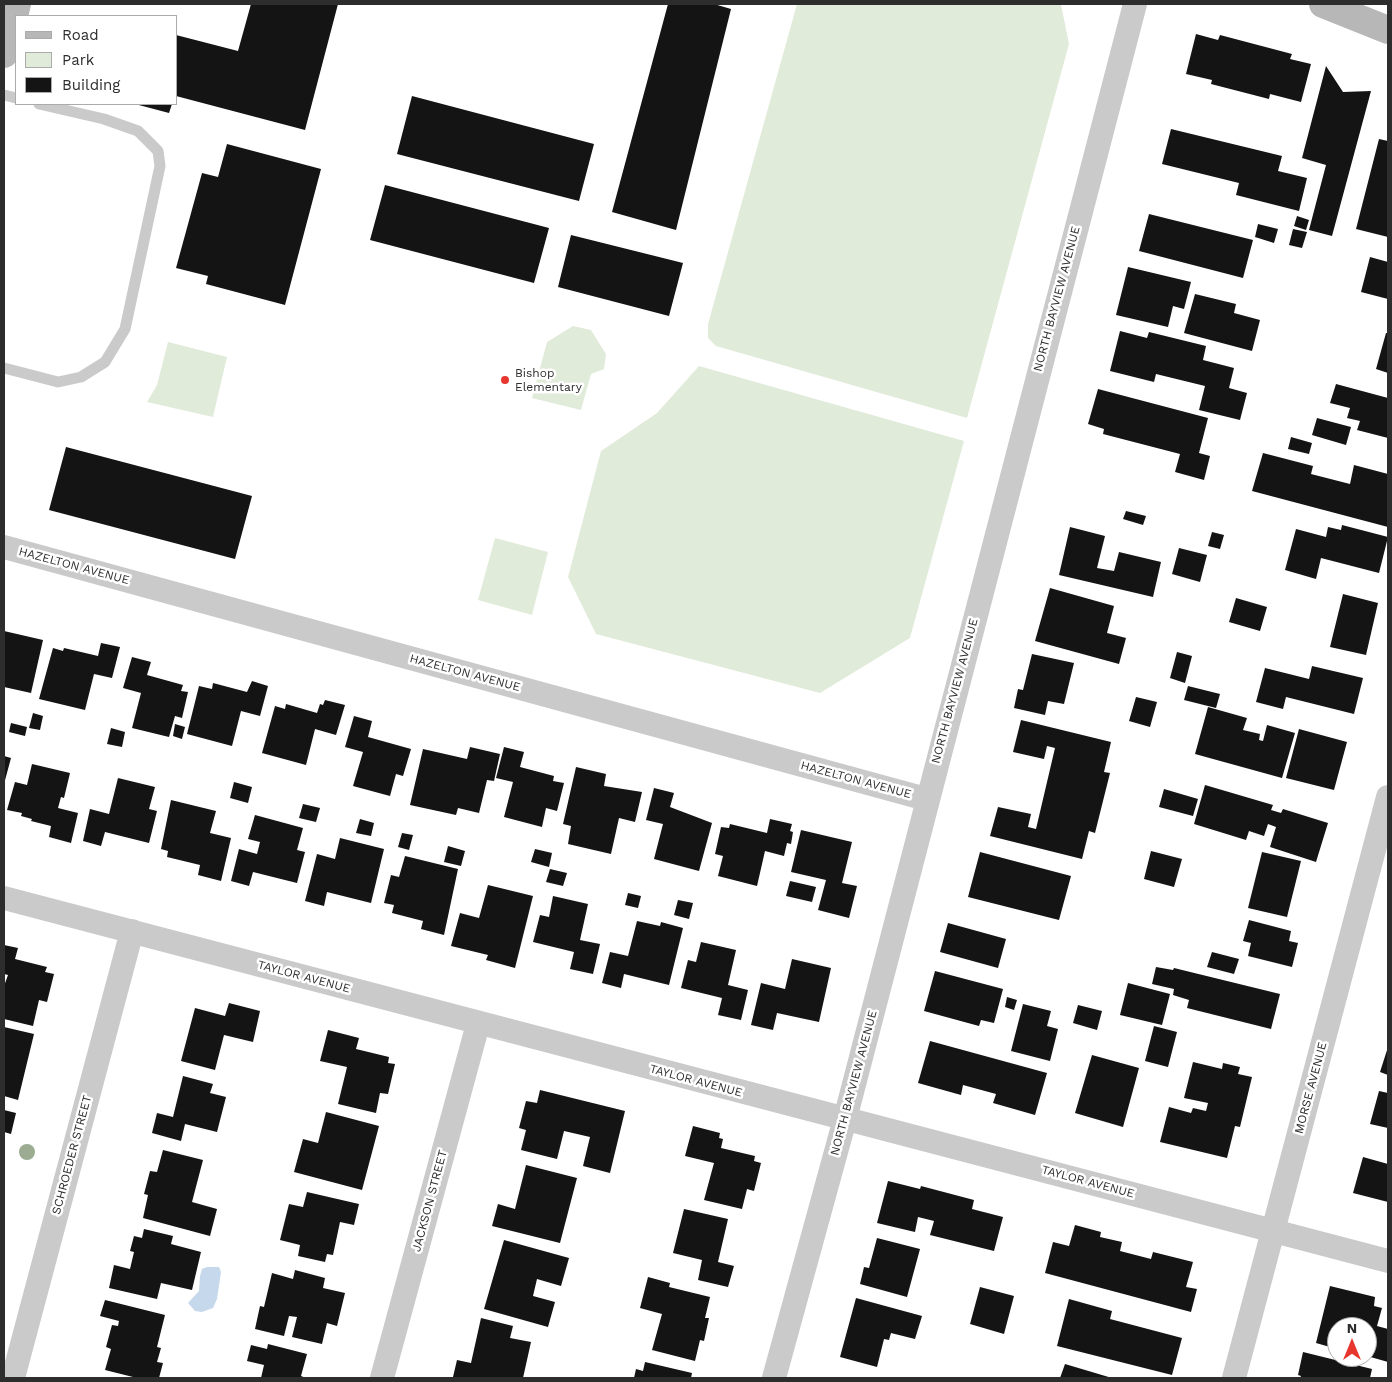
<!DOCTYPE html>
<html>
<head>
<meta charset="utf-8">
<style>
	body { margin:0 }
	#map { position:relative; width:1392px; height:1382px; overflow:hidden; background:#fff; font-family:"Work Sans",sans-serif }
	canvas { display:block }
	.frame { position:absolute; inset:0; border:5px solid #2d2d2d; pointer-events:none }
	.legend { position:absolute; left:15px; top:15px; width:162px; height:90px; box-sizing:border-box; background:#fff; border:1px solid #ababab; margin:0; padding:6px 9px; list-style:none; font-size:15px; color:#2d2d2d }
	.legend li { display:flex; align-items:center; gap:10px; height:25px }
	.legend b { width:25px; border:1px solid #ababab }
	.north { position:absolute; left:1327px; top:1317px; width:50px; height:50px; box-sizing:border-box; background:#fff; border:1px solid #ababab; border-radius:50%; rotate:0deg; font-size:14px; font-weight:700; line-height:20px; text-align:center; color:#2d2d2d }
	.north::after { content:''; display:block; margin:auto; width:18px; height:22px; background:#e6362d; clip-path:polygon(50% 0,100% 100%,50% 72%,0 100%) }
</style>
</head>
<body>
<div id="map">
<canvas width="1392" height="1382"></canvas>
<div class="frame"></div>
<ul class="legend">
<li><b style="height:6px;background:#b7b7b7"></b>Road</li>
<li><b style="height:14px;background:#e1ebda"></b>Park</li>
<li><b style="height:14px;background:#141414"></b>Building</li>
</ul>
<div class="north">N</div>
</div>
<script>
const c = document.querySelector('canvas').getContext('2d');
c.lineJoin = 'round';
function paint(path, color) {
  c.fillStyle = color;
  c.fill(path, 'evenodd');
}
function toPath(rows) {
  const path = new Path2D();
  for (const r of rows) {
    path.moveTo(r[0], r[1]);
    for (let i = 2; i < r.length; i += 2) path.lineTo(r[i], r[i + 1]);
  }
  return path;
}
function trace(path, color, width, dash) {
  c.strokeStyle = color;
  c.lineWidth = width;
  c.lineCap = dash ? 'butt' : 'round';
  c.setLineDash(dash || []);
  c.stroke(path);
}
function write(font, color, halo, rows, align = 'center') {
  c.font = font + ' "Work Sans",sans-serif';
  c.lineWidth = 5;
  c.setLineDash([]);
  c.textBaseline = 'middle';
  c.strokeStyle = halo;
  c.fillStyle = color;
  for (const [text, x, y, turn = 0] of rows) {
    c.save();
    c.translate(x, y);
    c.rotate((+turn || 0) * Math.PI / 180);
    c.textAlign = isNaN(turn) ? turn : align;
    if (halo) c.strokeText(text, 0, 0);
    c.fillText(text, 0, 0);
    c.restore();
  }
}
const green = toPath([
	[797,4,1061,4,1069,44,967,418,716,346,708,338,708,324],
	[573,326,591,330,606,354,604,369,591,374,581,410,532,398,547,342],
	[168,342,227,357,213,417,147,402,157,385],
	[699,366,964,441,910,638,820,693,596,634,568,577,601,451,657,413],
	[495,538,548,552,532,615,478,600]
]);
const water = toPath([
	[207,1267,219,1267,221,1272,217,1299,213,1308,202,1312,195,1311,188,1303,199,1291,200,1276,202,1269]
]);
const building = toPath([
	[251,4,338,4,305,130,176,96,176,35,238,51],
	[668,4,714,4,731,9,676,230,612,212],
	[1196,34,1218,40,1220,35,1292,54,1290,59,1311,64,1301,102,1270,94,1269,99,1211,84,1212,80,1186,74],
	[1326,66,1343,92,1371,91,1332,236,1309,230,1326,165,1302,158],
	[412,96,594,144,579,201,397,154],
	[135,104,172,104,169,113],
	[1171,129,1282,156,1278,171,1307,178,1299,211,1236,195,1239,183,1162,164],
	[1379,139,1388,141,1388,237,1356,229],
	[227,144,321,169,285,305,206,284,208,276,176,268,202,173,218,177],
	[385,185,549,228,534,283,370,240],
	[1149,214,1253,240,1243,278,1139,251],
	[1297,216,1309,220,1306,230,1294,226],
	[1258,224,1278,229,1274,243,1255,237],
	[1293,229,1307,232,1302,248,1289,245],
	[571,235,683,263,669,316,558,287],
	[1370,257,1388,262,1388,299,1361,292],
	[1128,267,1191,282,1184,309,1173,306,1168,327,1116,315],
	[1195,294,1236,304,1234,313,1260,320,1252,351,1184,333],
	[1120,331,1147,338,1149,332,1206,346,1203,360,1234,368,1229,388,1247,393,1240,420,1199,410,1205,386,1156,374,1154,382,1110,371],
	[1386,333,1388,333,1388,373,1376,369],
	[1336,384,1388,398,1388,438,1357,430,1360,421,1347,418,1350,408,1330,403],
	[1098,389,1208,418,1199,453,1210,456,1204,480,1175,472,1180,454,1103,434,1104,429,1088,424],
	[1317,418,1351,427,1346,445,1312,435],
	[1291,437,1312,443,1309,454,1288,449],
	[66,447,252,496,235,559,49,510],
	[1263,453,1313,466,1311,474,1350,484,1354,465,1388,474,1388,527,1252,491],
	[1126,511,1146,516,1143,525,1123,519],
	[1342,525,1388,537,1379,573,1321,558,1316,579,1285,570,1296,529,1326,537,1328,527,1341,530],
	[1070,527,1105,536,1097,568,1114,571,1119,552,1161,562,1153,597,1059,575],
	[1212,532,1224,535,1220,549,1208,546],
	[1179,548,1207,555,1200,582,1172,574],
	[1050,588,1114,606,1107,633,1126,638,1119,664,1035,641],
	[1343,594,1378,603,1366,655,1330,647],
	[1236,598,1267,607,1260,631,1229,622],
	[4,631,43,640,31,693,4,687],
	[101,643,120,647,112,678,94,674,85,710,39,699,53,648,63,651,64,648,98,656],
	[1177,652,1192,656,1185,683,1170,678],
	[1032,654,1074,663,1064,704,1048,701,1045,715,1014,708,1018,689,1023,690],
	[132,657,151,662,147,675,183,685,181,691,188,692,182,718,175,716,169,737,132,728,141,693,123,688],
	[1312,666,1363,678,1354,714,1286,697,1283,709,1256,702,1265,668,1309,679],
	[252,681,268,686,260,716,241,711,232,746,187,734,199,686,212,689,213,683,247,692],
	[1188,686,1220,694,1216,708,1184,700],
	[1136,697,1157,702,1150,727,1129,721],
	[325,700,345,705,336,735,315,729,306,765,262,753,275,706,285,709,286,704,317,713,320,704,323,705],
	[1208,707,1247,718,1243,730,1260,734,1259,740,1263,741,1267,725,1295,733,1282,778,1195,754],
	[33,713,43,716,40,730,29,728],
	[354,716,372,721,368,737,411,749,403,776,396,774,390,796,353,786,363,752,345,747],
	[1021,720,1111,742,1104,772,1110,773,1095,833,1089,831,1082,859,990,836,998,807,1031,814,1028,827,1036,829,1055,748,1047,746,1044,759,1013,752],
	[11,723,27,727,25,736,9,732],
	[175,724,185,727,182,739,173,736],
	[111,728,125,732,122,747,107,744],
	[1299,729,1347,742,1334,790,1286,778],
	[470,747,500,754,494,781,487,780,479,813,458,808,456,815,410,805,423,749,467,759],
	[504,747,524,752,520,767,554,776,553,781,564,783,557,811,546,808,542,827,504,817,513,782,496,778],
	[4,756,11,758,4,784],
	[32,764,70,773,64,798,61,797,58,808,78,813,71,843,49,837,51,826,31,821,32,819,21,816,22,813,7,810,15,782,27,785],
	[576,767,606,774,604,786,642,792,635,822,619,818,611,854,568,844,571,826,563,824],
	[118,778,155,787,149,809,157,811,149,843,105,832,101,846,83,841,90,809,109,814],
	[234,782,252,787,248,803,230,798],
	[1205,785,1273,805,1271,810,1281,813,1283,809,1328,823,1316,862,1270,847,1276,827,1268,824,1264,836,1249,831,1246,840,1194,824],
	[654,788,674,793,670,807,712,823,699,871,654,859,663,824,646,820],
	[1164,789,1198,799,1193,816,1159,807],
	[171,800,216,811,210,833,231,838,221,881,198,875,200,865,167,857,168,851,161,849],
	[303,804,320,808,316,822,299,818],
	[255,815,303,828,297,850,305,852,297,883,253,872,249,886,231,881,239,849,257,854,260,842,248,839],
	[360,819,374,823,371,836,356,833],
	[770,819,792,824,790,831,793,832,791,844,787,843,784,856,765,851,757,886,718,876,723,856,715,854,721,827,729,828,730,824,767,833],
	[801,830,852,842,842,883,857,886,849,918,818,910,826,880,791,872],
	[402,833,413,835,409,850,398,847],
	[340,838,384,849,371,903,327,892,324,906,305,901,317,854,335,859],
	[448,846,465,851,461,866,444,862],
	[535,849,552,853,549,867,531,862],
	[1151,851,1182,859,1174,887,1144,879],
	[980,852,1071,876,1059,920,968,897],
	[1262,852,1301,861,1287,917,1248,908],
	[405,856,458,869,444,935,421,929,423,921,392,913,394,905,384,903,391,875,399,877],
	[550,869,567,873,563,886,546,882],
	[790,881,816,887,812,902,786,896],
	[488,885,533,896,515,968,486,960,488,955,451,946,460,913,479,918],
	[628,893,641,896,638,908,625,905],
	[553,896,588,904,580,940,600,944,593,974,570,969,574,952,533,942,540,915,549,917],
	[678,900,693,903,689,919,674,915],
	[1249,920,1291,931,1289,941,1298,943,1292,967,1248,956,1251,943,1243,941],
	[637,921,660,926,661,922,683,928,669,985,624,974,621,988,602,983,610,952,628,956],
	[948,923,1006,939,998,968,940,952],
	[701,942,736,950,728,985,748,990,741,1020,718,1015,722,998,681,988,688,960,696,962],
	[4,945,18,948,15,959,47,967,45,972,54,974,47,1002,39,1000,33,1026,4,1019,4,986,8,975,4,974],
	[1212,952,1239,959,1234,974,1207,967],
	[792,959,831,968,819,1022,777,1013,773,1030,751,1025,761,983,785,989],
	[1156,967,1173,970,1174,968,1280,994,1271,1029,1187,1008,1189,1000,1173,995,1174,989,1152,984],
	[935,971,1003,989,994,1023,981,1020,979,1026,924,1011],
	[1128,983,1170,994,1162,1025,1120,1015],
	[1007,997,1017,1000,1014,1010,1005,1007],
	[229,1003,260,1011,253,1042,224,1035,215,1070,181,1061,195,1008,225,1016],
	[1023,1004,1051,1011,1047,1026,1058,1029,1050,1061,1011,1051],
	[1078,1005,1102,1011,1097,1030,1073,1023],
	[1154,1026,1177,1032,1168,1067,1145,1061],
	[4,1027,34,1034,18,1100,4,1096],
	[328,1030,359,1038,356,1049,389,1057,388,1063,395,1064,388,1094,380,1093,376,1113,338,1104,347,1067,320,1061],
	[930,1041,1047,1073,1035,1115,993,1103,996,1094,963,1085,961,1095,918,1083],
	[1388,1047,1388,1075,1380,1072],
	[1092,1055,1139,1068,1123,1127,1075,1113],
	[1193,1062,1222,1069,1223,1063,1240,1067,1238,1074,1252,1077,1240,1127,1235,1126,1227,1158,1160,1142,1169,1107,1191,1113,1193,1108,1206,1111,1208,1103,1184,1098],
	[183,1076,213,1084,210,1093,226,1097,217,1132,185,1124,181,1141,152,1133,157,1113,173,1117],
	[540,1090,625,1111,610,1173,583,1166,590,1137,564,1131,557,1159,521,1150,526,1130,519,1128,526,1101,537,1103],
	[1379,1091,1388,1093,1388,1128,1370,1124],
	[4,1110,16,1113,11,1134,4,1132],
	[326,1112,379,1126,362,1190,294,1172,303,1139,318,1143],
	[693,1126,720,1133,719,1138,723,1139,721,1148,755,1156,754,1161,761,1163,754,1191,747,1189,742,1209,704,1200,714,1163,685,1156],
	[163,1150,203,1160,192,1202,217,1209,210,1236,143,1218,148,1195,144,1194,150,1171,157,1172],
	[1363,1157,1388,1164,1388,1202,1353,1193],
	[526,1165,577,1178,560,1243,492,1226,498,1204,515,1209],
	[888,1181,920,1189,921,1186,974,1200,972,1209,1003,1217,994,1251,930,1235,934,1221,918,1217,915,1232,877,1223],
	[307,1192,359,1204,354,1225,340,1222,333,1255,327,1254,325,1262,298,1256,300,1245,280,1240,289,1204,303,1207],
	[684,1209,728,1219,718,1262,734,1266,728,1287,698,1280,702,1260,673,1253],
	[1075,1225,1101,1232,1100,1237,1122,1242,1120,1251,1151,1259,1153,1252,1193,1262,1186,1287,1197,1289,1191,1312,1045,1273,1053,1242,1069,1246],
	[144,1229,173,1236,171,1244,201,1252,192,1290,161,1283,157,1299,109,1288,114,1265,130,1269,134,1252,130,1251,134,1236,142,1238],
	[877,1238,920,1249,907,1297,860,1284,864,1267,869,1268],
	[504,1240,569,1258,561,1286,537,1279,533,1296,555,1302,548,1327,484,1309],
	[295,1270,325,1278,323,1288,345,1293,337,1326,327,1323,322,1344,292,1337,297,1317,289,1316,284,1336,255,1329,260,1306,264,1307,272,1273,293,1279],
	[648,1277,670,1283,669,1287,710,1297,705,1318,709,1318,704,1341,700,1340,695,1361,652,1350,662,1314,640,1308],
	[1330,1286,1375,1297,1374,1306,1382,1308,1377,1326,1388,1329,1388,1362,1367,1356,1367,1327,1337,1327,1337,1349,1316,1343],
	[980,1287,1014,1296,1004,1334,970,1324],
	[856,1298,922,1316,915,1339,891,1333,889,1340,884,1339,877,1367,840,1357],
	[1069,1299,1112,1311,1110,1319,1182,1338,1172,1375,1057,1346],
	[105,1300,165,1315,157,1347,161,1348,157,1362,163,1363,159,1378,137,1378,105,1370,111,1349,106,1347,112,1325,118,1326,119,1321,100,1316],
	[481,1318,513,1326,510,1338,531,1342,523,1378,453,1377,457,1360,471,1363],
	[268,1344,307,1354,301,1376,306,1378,261,1378,264,1365,247,1361,251,1345,267,1349],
	[1303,1352,1372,1369,1370,1378,1300,1378,1301,1376,1298,1375],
	[645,1362,692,1373,691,1378,634,1378,636,1369,643,1371],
	[1065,1364,1112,1378,1060,1378]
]);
const lane = toPath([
	[4,95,16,98],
	[4,368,58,382,81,377,105,362,125,329,160,166,158,151,138,131,104,119,39,104]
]);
const street = toPath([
	[4,547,926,799],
	[4,898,1388,1261],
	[13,1378,132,931],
	[382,1378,478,1024],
	[774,1378,845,1119,1135,4],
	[1234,1378,1388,797]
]);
const secondary = toPath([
	[1323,4,1388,30],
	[4,54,17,4]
]);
const trees = [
	[27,1152]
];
const markers = [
	[505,380,5,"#e6362d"]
];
const streetNames = [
	["NORTH BAYVIEW AVENUE",1057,299,-75],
	["HAZELTON AVENUE",74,566,15],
	["HAZELTON AVENUE",465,673,15],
	["NORTH BAYVIEW AVENUE",955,691,-75],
	["HAZELTON AVENUE",856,780,15],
	["TAYLOR AVENUE",304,977,15],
	["TAYLOR AVENUE",696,1081,15],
	["NORTH BAYVIEW AVENUE",854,1083,-75],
	["MORSE AVENUE",1311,1088,-75],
	["SCHROEDER STREET",72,1155,-75],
	["TAYLOR AVENUE",1088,1182,15],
	["JACKSON STREET",430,1201,-75]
];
const poiNames = [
	["Bishop",515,373],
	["Elementary",515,387]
];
paint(green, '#e1ebda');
paint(water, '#c6d8eb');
paint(building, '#141414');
trace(lane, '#cacaca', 11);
trace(street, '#cacaca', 24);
trace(secondary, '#b7b7b7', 28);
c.fillStyle = '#9bac93';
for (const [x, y] of trees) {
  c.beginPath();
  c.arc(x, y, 8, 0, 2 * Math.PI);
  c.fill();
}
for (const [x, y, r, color] of markers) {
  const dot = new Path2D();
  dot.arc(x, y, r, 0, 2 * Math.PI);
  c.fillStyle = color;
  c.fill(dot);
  trace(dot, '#fff', 2);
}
write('12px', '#2d2d2d', '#fff', streetNames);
write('12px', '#2d2d2d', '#fff', poiNames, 'left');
</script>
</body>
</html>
